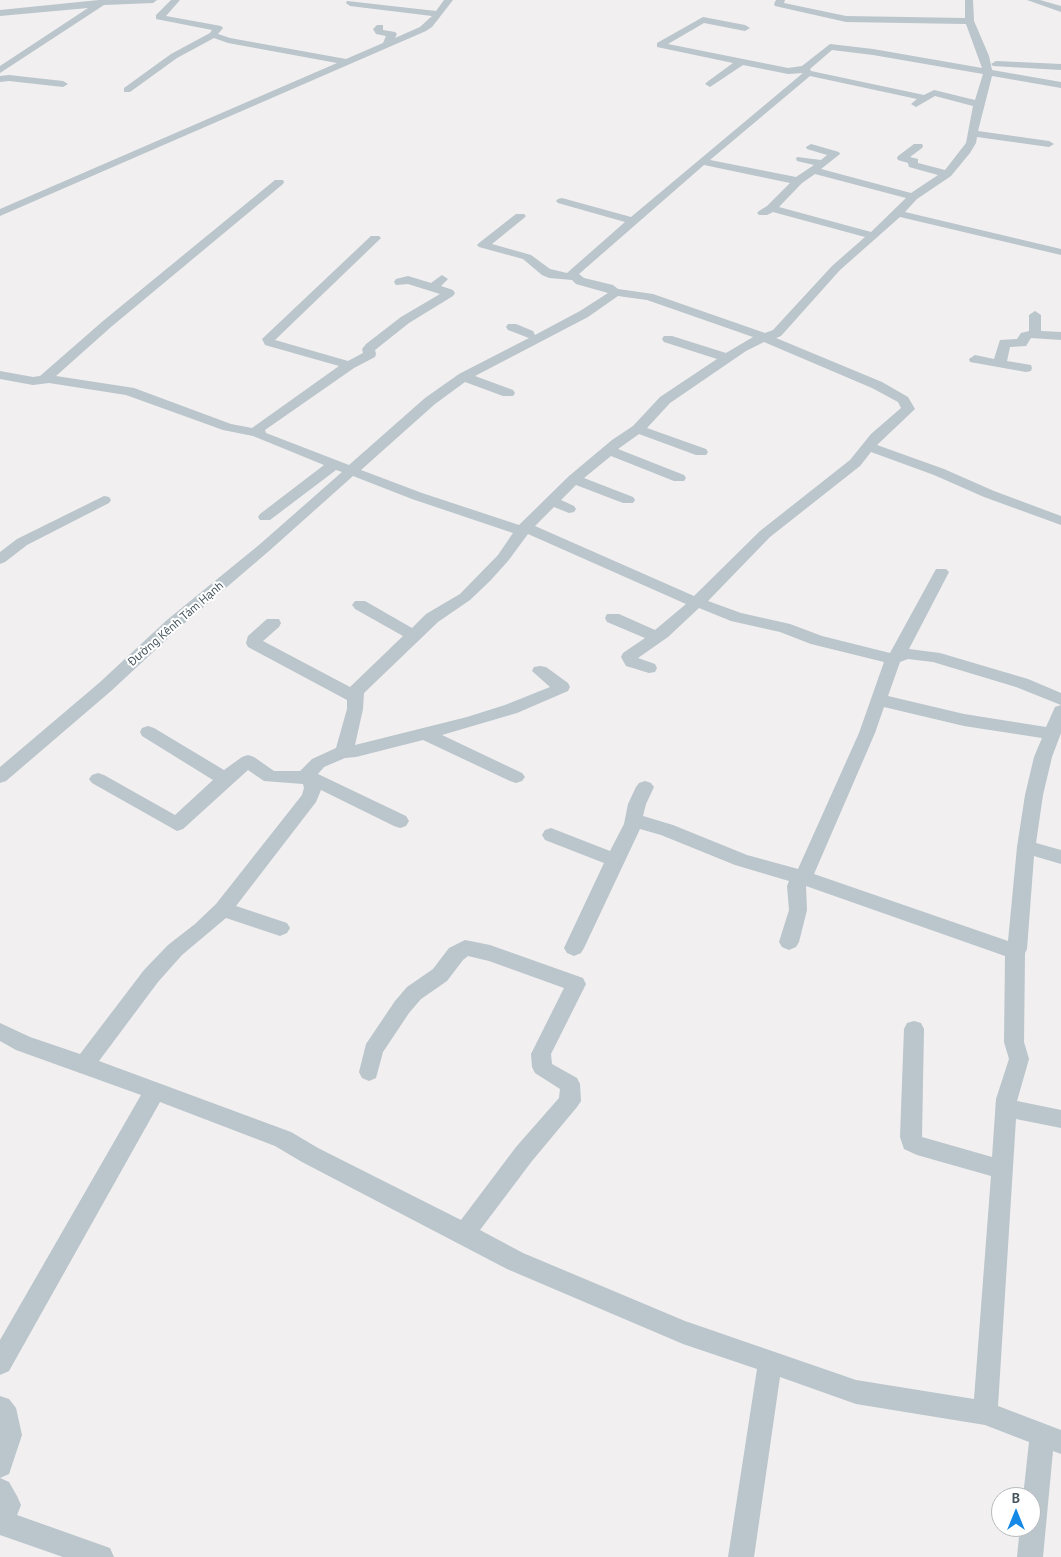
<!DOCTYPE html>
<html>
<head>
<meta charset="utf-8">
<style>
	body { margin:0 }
	#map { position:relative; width:1061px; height:1557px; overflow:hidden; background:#f1efef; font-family:"PT Sans",sans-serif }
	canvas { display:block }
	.north { position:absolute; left:991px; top:1487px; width:50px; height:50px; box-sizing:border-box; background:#fff; border:1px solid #b5bbbe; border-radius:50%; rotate:0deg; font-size:14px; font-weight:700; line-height:20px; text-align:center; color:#46555d }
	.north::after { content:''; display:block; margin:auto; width:18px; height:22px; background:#1589e5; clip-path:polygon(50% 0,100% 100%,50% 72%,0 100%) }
</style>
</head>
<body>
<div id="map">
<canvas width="1061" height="1557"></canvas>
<div class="north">B</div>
</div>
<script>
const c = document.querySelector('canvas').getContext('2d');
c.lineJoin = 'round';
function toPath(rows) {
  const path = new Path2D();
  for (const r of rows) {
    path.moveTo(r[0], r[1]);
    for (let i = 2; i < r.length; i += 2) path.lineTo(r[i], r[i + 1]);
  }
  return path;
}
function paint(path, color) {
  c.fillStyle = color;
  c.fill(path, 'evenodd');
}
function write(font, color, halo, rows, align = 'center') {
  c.font = font + ' "PT Sans",sans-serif';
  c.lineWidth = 4;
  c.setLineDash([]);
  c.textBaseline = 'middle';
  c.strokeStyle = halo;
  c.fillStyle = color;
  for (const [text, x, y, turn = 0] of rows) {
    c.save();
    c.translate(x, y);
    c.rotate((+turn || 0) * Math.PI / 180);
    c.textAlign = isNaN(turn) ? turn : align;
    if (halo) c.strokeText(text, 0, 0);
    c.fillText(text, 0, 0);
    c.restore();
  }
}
const minor = toPath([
	[99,0,157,0,153,3,104,5,0,73,0,66,88,8,0,16,0,10,99,0],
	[171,0,180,0,166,16,221,26,223,28,218,34,230,38,346,59,383,43,386,36,376,34,373,29,377,25,383,25,383,30,395,32,397,34,395,38,420,27,432,16,350,6,346,3,347,1,436,11,444,0,453,0,432,27,426,31,0,216,0,209,337,63,228,43,214,38,177,58,130,92,124,92,124,88,171,54,210,33,212,30,156,19,156,15,171,0],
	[776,0,785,0,784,3,846,16,965,18,965,0,973,0,974,21,989,56,992,70,1061,82,1061,88,992,76,978,131,1049,141,1054,144,1049,147,977,137,976,143,970,153,951,176,917,199,905,212,1061,249,1061,255,900,217,840,270,781,336,776,338,882,382,908,397,915,409,877,445,944,469,994,491,1061,516,1061,525,984,497,934,475,871,452,860,466,770,537,708,601,741,613,790,624,822,636,890,653,936,569,946,569,949,572,909,649,940,653,1028,679,1061,693,1061,705,1016,687,933,662,908,659,900,662,888,696,964,714,1046,727,1055,707,1061,705,1061,733,1052,757,1043,795,1036,843,1061,850,1061,864,1034,856,1027,949,1025,953,1024,1042,1029,1059,1017,1101,1061,1110,1061,1128,1016,1119,998,1406,1061,1430,1061,1454,1053,1451,1043,1557,1017,1557,1020,1527,1031,1527,1031,1497,1023,1497,1029,1442,985,1425,856,1404,780,1377,754,1557,728,1557,757,1369,683,1344,507,1269,302,1162,275,1146,160,1102,9,1371,0,1375,0,1340,141,1095,16,1050,0,1041,0,1023,30,1037,80,1054,144,970,168,945,195,924,216,904,302,795,304,788,303,784,264,781,248,770,183,829,177,831,92,783,89,779,92,775,98,773,104,775,175,815,213,780,142,736,140,732,142,728,148,726,154,728,224,770,242,757,248,755,254,757,274,771,300,771,312,759,336,748,347,709,347,700,248,647,246,643,248,636,267,619,279,619,281,623,279,627,263,641,350,687,403,636,355,609,352,605,355,601,365,601,412,628,426,614,460,594,498,555,513,533,412,499,353,476,269,551,179,628,111,691,6,781,0,783,0,767,99,683,167,620,259,545,342,472,336,470,270,520,260,520,258,517,260,514,324,465,253,436,223,430,126,395,49,383,33,385,0,379,0,371,33,377,40,376,103,321,275,180,283,180,284,182,283,184,111,327,56,376,134,388,231,424,252,428,339,366,265,345,262,339,371,236,379,236,381,238,379,240,275,340,348,361,363,353,362,349,366,344,401,317,440,294,408,284,396,285,394,282,396,279,408,276,431,283,442,275,448,279,441,286,453,290,455,293,453,296,409,323,375,350,376,354,375,357,354,368,265,430,266,433,349,465,425,398,459,374,529,338,508,330,506,327,508,324,516,324,533,331,535,335,580,311,608,293,576,284,572,280,549,278,542,275,523,259,479,247,477,245,479,243,516,214,524,214,526,216,524,218,492,244,531,255,550,269,567,273,625,222,558,203,556,201,558,199,562,198,631,217,803,73,788,74,743,65,710,87,705,84,707,82,733,63,657,47,657,43,703,17,745,25,750,28,745,31,704,23,668,44,788,68,802,66,830,44,873,49,982,68,966,24,846,22,775,6,774,4,776,0],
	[832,50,873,55,983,74,975,100,934,90,924,95,811,71,810,69,832,50],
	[810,76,917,99,911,104,916,107,935,96,973,106,966,143,945,170,918,163,918,159,910,157,922,148,923,146,922,144,914,144,898,156,897,158,898,160,908,163,909,167,938,175,911,193,821,169,840,154,839,152,811,144,806,147,807,149,827,155,821,160,797,157,796,159,797,161,814,165,796,177,710,160,810,76],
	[704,165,790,183,767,206,759,211,757,213,759,215,767,215,773,212,865,237,832,266,773,330,765,333,653,294,618,289,613,285,584,278,579,274,704,165],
	[815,174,906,198,871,232,779,207,802,183,815,174],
	[618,296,647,300,753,337,726,353,672,336,664,336,662,339,664,342,717,359,660,397,633,426,612,440,569,476,519,525,422,493,361,470,435,404,465,382,503,396,513,396,515,393,513,390,475,376,588,317,618,296],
	[764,342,872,388,898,402,901,408,871,434,850,460,760,531,694,596,535,526,554,507,569,513,574,512,576,509,574,506,561,500,576,485,623,503,633,503,635,500,633,497,584,478,611,456,674,481,684,481,686,478,684,475,618,449,639,434,696,455,706,455,708,452,706,449,647,428,670,403,746,351,764,342],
	[528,534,686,604,655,630,619,614,607,614,605,618,607,622,645,638,623,653,621,657,626,666,649,673,655,672,657,668,655,664,638,658,668,637,699,608,731,621,780,632,811,644,884,662,859,733,798,869,747,855,673,825,643,816,646,804,654,787,651,783,645,781,639,783,636,787,628,804,624,824,610,851,551,828,545,830,542,835,545,840,604,863,564,948,567,953,574,956,581,953,584,948,640,829,661,835,735,865,789,881,787,886,789,910,779,942,782,947,789,950,796,947,799,942,807,910,806,886,1005,956,1004,1042,1009,1059,996,1099,992,1157,922,1137,924,1029,921,1023,914,1021,907,1023,904,1029,900,1137,904,1149,917,1155,991,1176,974,1399,856,1380,685,1321,523,1253,480,1230,532,1161,577,1107,581,1101,580,1084,577,1078,552,1064,551,1054,586,984,583,978,490,945,465,940,449,948,433,969,407,987,395,1001,366,1044,359,1072,362,1078,369,1081,376,1078,383,1052,409,1013,421,999,447,981,463,960,468,956,489,961,564,988,531,1054,532,1067,535,1073,560,1089,559,1098,516,1147,461,1220,318,1148,291,1132,99,1061,158,982,182,955,226,918,280,936,287,933,290,928,287,923,236,906,316,802,321,790,394,826,400,828,406,826,409,821,406,816,318,774,324,767,345,758,356,757,423,740,510,781,516,783,522,781,525,777,522,773,442,735,517,713,568,691,570,687,568,683,546,667,540,666,534,667,532,671,550,687,505,705,467,717,355,745,363,709,364,693,438,622,470,600,490,581,508,561,528,534],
	[884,707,964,726,1042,738,1034,757,1025,795,1017,847,1008,941,814,874,875,733,884,707],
	[1027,0,1040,0,1061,6,1061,12,1027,0],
	[996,61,1061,64,1061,70,993,66,991,64,996,61],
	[9,75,63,81,68,84,63,87,9,81,0,82,0,76,9,75],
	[1035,311,1041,315,1041,331,1061,332,1061,340,1031,338,1026,346,1010,347,1007,361,1031,365,1032,368,1031,371,1026,372,970,362,969,359,975,355,994,359,1000,340,1017,339,1021,333,1029,331,1029,315,1035,311],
	[104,496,109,497,111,500,109,503,27,545,5,562,0,564,0,552,17,539,104,496],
	[0,1396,9,1399,16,1408,22,1435,9,1474,0,1478,0,1396],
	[0,1478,9,1482,17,1496,21,1505,17,1515,110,1548,114,1557,63,1557,0,1535,0,1478]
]);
const streetNames = [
	["Đường Kênh Tám Hạnh",176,624,-41]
];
paint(minor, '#bac5cc');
write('12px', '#46555d', '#fff', streetNames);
</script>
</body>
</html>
